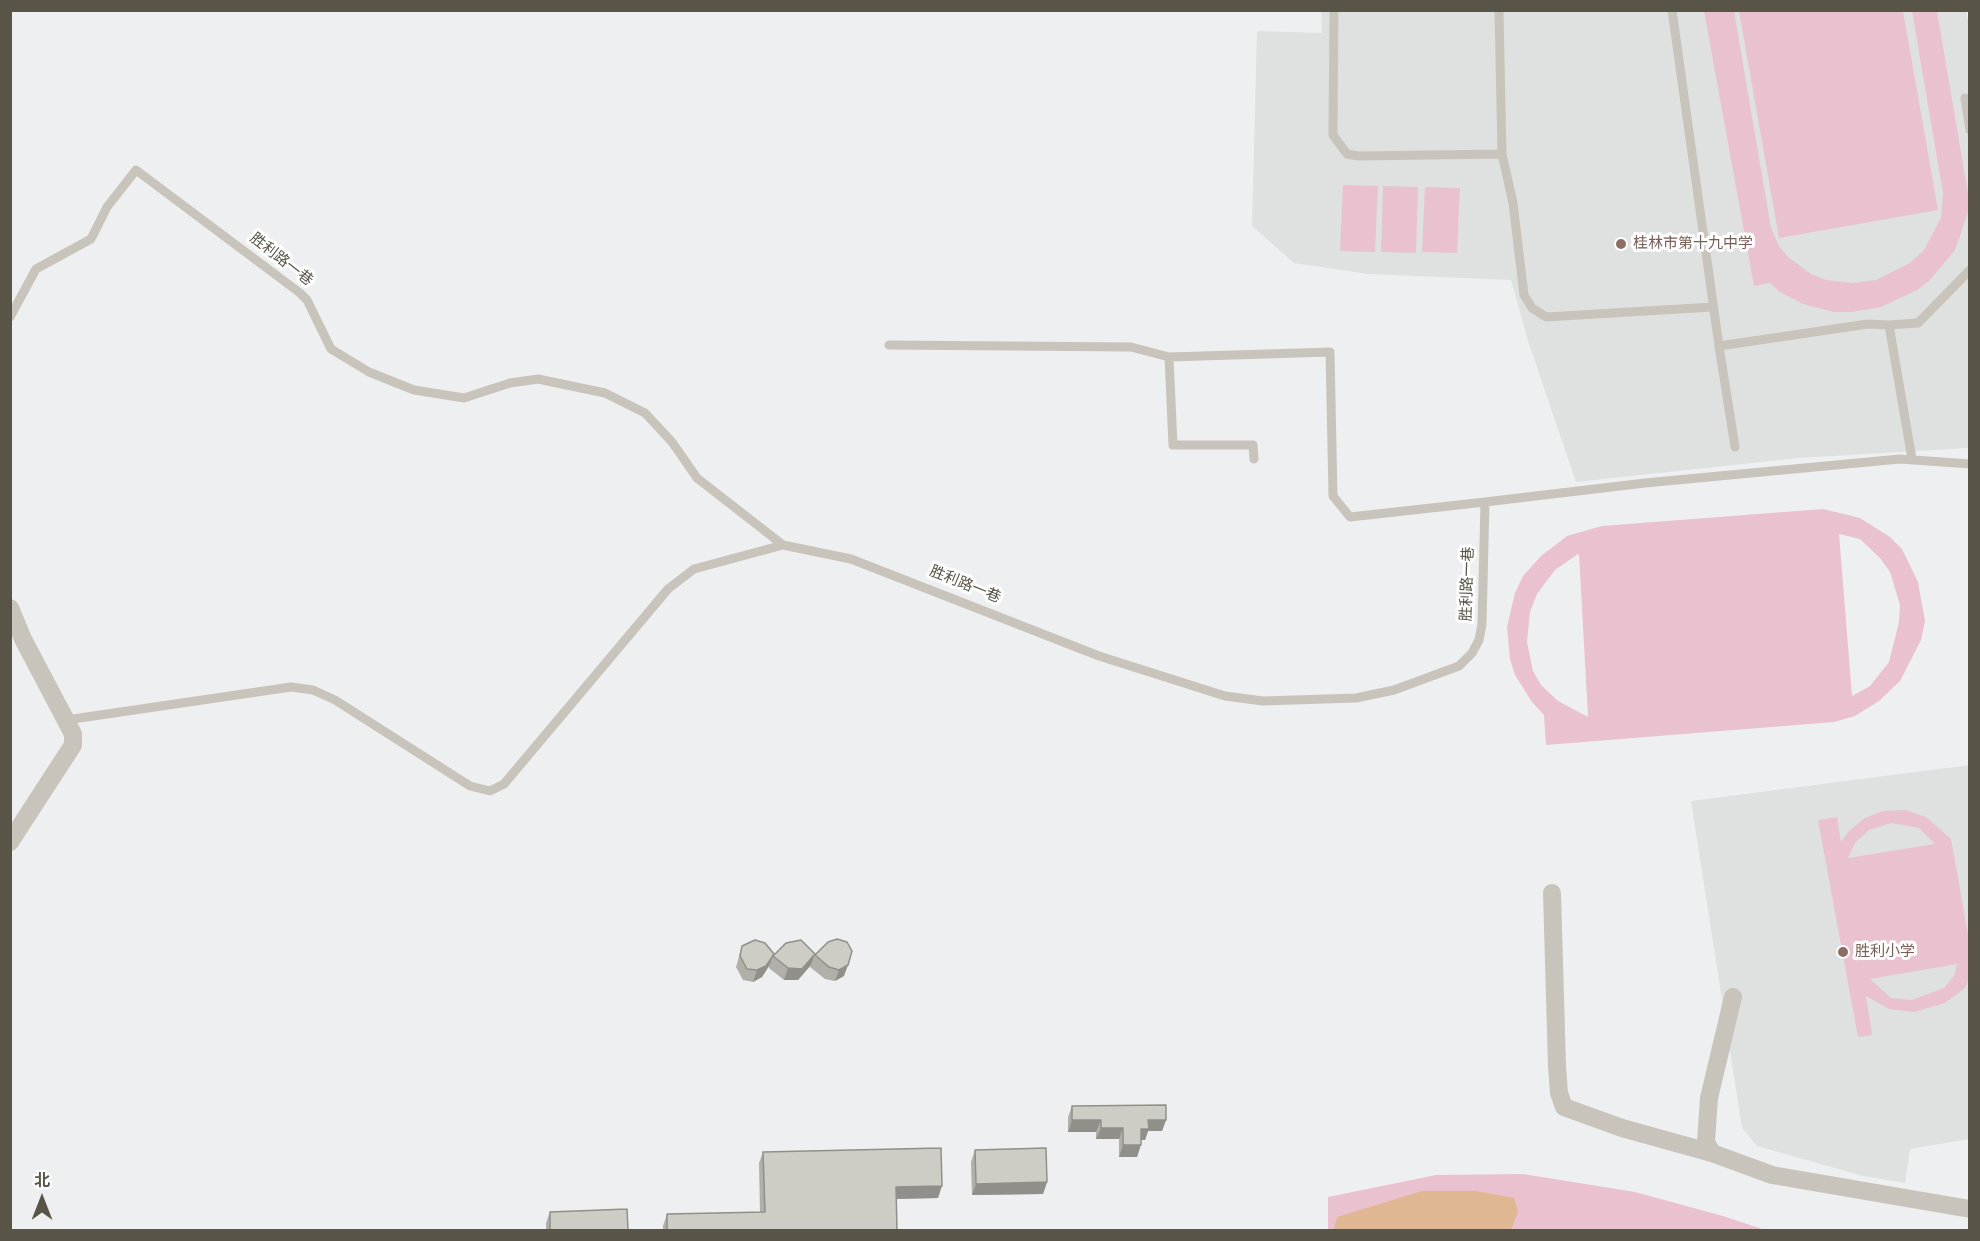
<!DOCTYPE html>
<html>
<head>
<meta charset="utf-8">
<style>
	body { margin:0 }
	#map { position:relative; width:1980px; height:1241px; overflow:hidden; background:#eeeff0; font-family:Poppins,"Noto Sans SC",sans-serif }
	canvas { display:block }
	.frame { position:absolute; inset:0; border:12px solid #595448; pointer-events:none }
	.north { position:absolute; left:12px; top:1169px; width:60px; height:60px; -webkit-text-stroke:4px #fff; paint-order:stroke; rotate:0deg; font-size:16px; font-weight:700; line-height:24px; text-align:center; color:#595448 }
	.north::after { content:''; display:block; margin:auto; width:21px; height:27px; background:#595448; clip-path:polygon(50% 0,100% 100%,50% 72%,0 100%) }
</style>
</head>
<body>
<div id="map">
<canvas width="1980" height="1241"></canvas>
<div class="frame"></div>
<div class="north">北</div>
</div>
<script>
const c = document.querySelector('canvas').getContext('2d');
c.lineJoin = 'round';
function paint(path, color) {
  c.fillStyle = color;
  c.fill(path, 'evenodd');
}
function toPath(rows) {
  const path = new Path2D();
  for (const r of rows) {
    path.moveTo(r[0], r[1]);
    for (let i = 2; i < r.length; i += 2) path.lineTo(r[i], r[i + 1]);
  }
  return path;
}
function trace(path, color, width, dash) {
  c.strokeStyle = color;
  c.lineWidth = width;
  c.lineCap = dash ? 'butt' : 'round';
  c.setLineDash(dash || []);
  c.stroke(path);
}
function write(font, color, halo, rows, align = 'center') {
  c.font = font + ' Poppins,"Noto Sans SC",sans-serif';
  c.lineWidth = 6;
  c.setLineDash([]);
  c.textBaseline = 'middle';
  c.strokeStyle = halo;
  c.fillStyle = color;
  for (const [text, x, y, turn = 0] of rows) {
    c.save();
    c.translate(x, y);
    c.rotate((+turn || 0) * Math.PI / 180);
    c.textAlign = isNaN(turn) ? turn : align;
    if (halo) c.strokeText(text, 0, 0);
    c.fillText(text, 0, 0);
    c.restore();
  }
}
const education = toPath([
	[1321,11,1966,11,1970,28,1969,448,1798,458,1576,482,1528,341,1511,280,1368,274,1294,263,1252,226,1257,31,1322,33],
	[1969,765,1969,1139,1910,1149,1905,1183,1863,1176,1757,1146,1742,1128,1691,801]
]);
const green = toPath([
	[1704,11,1734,11,1771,228,1779,246,1788,257,1811,274,1826,280,1852,283,1876,280,1910,263,1924,250,1941,218,1943,193,1912,11,1937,11,1969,200,1968,212,1955,250,1929,281,1917,290,1881,307,1851,312,1834,312,1803,304,1780,292,1770,283,1754,286],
	[1739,11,1903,11,1938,210,1779,238],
	[1343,185,1378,186,1375,252,1340,251],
	[1383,186,1418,187,1416,253,1381,252],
	[1425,187,1460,188,1457,253,1422,252],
	[1823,509,1860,518,1890,537,1902,549,1918,582,1925,621,1921,640,1900,681,1879,701,1855,716,1834,722,1546,745,1544,715,1532,702,1515,675,1510,659,1507,627,1515,593,1523,576,1541,556,1567,536,1602,526],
	[1839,534,1860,539,1880,558,1890,572,1900,605,1899,622,1889,662,1870,686,1852,696],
	[1578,554,1579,554,1588,717,1558,701,1541,685,1533,671,1527,642,1530,612,1537,594,1555,570],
	[1905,810,1926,817,1951,839,1969,940,1969,980,1964,989,1945,1003,1914,1012,1889,1009,1866,996,1872,1035,1858,1037,1818,820,1837,817,1841,842,1849,831,1865,818,1883,811],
	[1891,823,1919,828,1935,844,1848,858,1855,843,1869,830],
	[1957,964,1954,976,1944,988,1912,1000,1891,998,1870,979],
	[1523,1174,1635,1192,1723,1216,1765,1230,1328,1230,1328,1197,1436,1175]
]);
const water = toPath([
	[1422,1191,1476,1191,1514,1198,1518,1212,1511,1230,1334,1230,1337,1217]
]);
const service = toPath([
	[1334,10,1333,135,1347,154,1358,156,1502,154],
	[1499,10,1502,154,1513,203,1524,295,1532,308,1546,317,1713,307],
	[1672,10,1719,346,1868,324,1889,325,1912,459],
	[1965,98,1970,130],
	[10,317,36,269,91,239,107,207,136,170,300,293,307,300,331,349,369,372,414,390,464,398,510,383,538,379,605,393,645,413,672,442,697,478,783,545,851,559,1099,656,1225,696,1263,701,1356,698,1394,690,1459,666,1472,653,1479,640,1482,624,1485,502,1645,483,1900,459,1970,464],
	[1889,325,1918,323,1970,270],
	[889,345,1131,347,1169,357,1330,352,1333,496,1350,517,1485,502],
	[1719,346,1735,447],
	[1169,357,1173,445,1253,445,1254,459],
	[66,720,291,687,313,690,335,700,470,786,490,791,504,784,668,589,694,569,783,545]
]);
const minor = toPath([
	[10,608,23,639,73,734,73,745,10,842],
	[1552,893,1557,1066,1559,1093,1564,1107,1622,1128,1712,1153],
	[1733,997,1709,1098,1706,1142,1712,1153,1772,1175,1970,1209]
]);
const wall = toPath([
	[828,942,844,976,835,981,825,979,810,967,815,955],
	[742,946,774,955,815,954,811,965,798,980,784,980,769,968,769,966,762,977,753,982,743,980,736,967],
	[1072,1106,1166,1120,1162,1131,1148,1131,1145,1140,1141,1140,1137,1157,1119,1157,1119,1139,1096,1139,1096,1132,1068,1132,1068,1117],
	[975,1150,1047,1182,1043,1194,972,1195,971,1162],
	[763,1152,938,1198,896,1199,897,1230,663,1230,663,1226,667,1214,760,1212,759,1163],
	[550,1212,628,1230,546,1230,546,1223]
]);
const shadedWall = toPath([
	[815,954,811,965,798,980,784,980,788,968],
	[773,956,769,966,762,977,753,982,757,970],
	[848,965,844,976,835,981,839,970],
	[1072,1120,1101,1120,1096,1132,1068,1132],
	[1148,1120,1166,1120,1162,1131,1148,1131,1145,1140,1137,1140,1141,1129],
	[1101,1128,1123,1128,1119,1139,1096,1139],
	[1123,1145,1141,1145,1137,1157,1119,1157],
	[1047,1182,1043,1194,972,1195,976,1184],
	[942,1186,938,1198,892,1199,896,1187]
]);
const building = toPath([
	[837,939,847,942,852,951,848,965,839,970,829,967,815,955,828,942,837,939],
	[755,940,765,943,774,954,766,966,757,970,747,969,740,956,742,946,755,940],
	[801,940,815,954,802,969,788,968,773,956,786,943,801,940],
	[1166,1105,1166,1120,1148,1120,1149,1129,1141,1129,1141,1145,1123,1145,1123,1128,1101,1128,1101,1120,1072,1120,1072,1106,1166,1105],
	[941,1148,942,1186,896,1187,897,1230,667,1230,667,1214,765,1212,763,1152,941,1148],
	[1046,1148,1047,1182,976,1184,975,1150,1046,1148],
	[627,1209,628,1230,550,1230,550,1212,627,1209]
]);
const markers = [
	[1621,244,6,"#8d6e63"],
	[1843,952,6,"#8d6e63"]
];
const educationNames = [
	["桂林市第十九中学",1633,244],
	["胜利小学",1855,952]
];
const streetNames = [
	["胜利路一巷",281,260,38],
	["胜利路一巷",1468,584,-88],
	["胜利路一巷",965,585,22]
];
paint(education, '#dfe1e1');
paint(green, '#e9c1cf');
paint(water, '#e0b793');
trace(service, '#c9c4bb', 9);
trace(minor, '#c9c4bb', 18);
paint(wall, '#b0afa9');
paint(shadedWall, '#908f8a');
paint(building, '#cdccc5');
trace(building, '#908f8a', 1.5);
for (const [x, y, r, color] of markers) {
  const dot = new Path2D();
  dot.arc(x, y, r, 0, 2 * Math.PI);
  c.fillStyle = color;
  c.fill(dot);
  trace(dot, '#fff', 2);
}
write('15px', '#785e54', '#fff', educationNames, 'left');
write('15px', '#595448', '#fff', streetNames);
</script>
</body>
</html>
